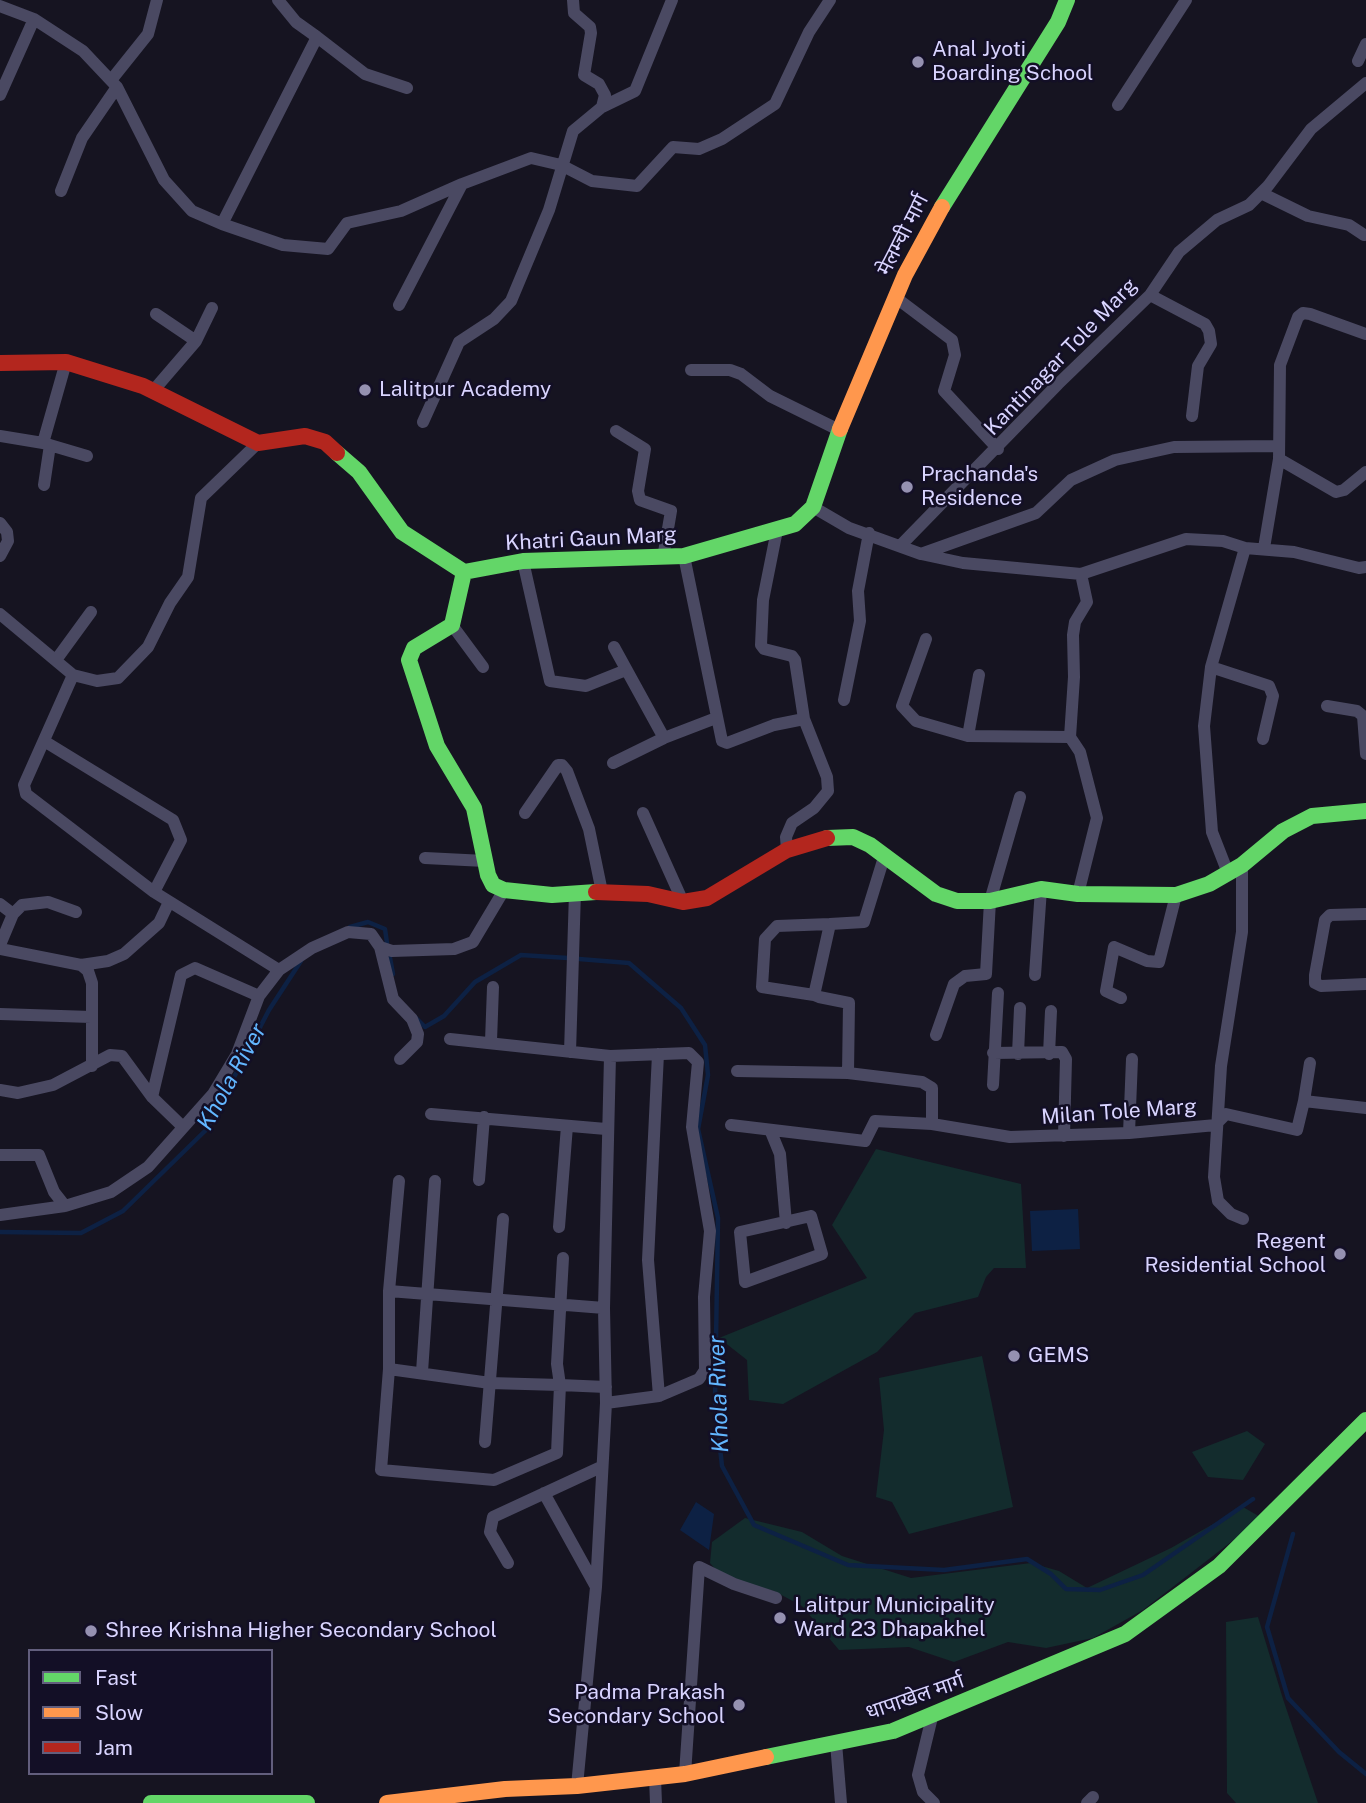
<!DOCTYPE html>
<html>
<head>
<meta charset="utf-8">
<style>
	body { margin:0 }
	#map { position:relative; width:1366px; height:1803px; overflow:hidden; background:#161421; font-family:"Public Sans",sans-serif }
	canvas { display:block }
	.legend { position:absolute; left:28px; top:1649px; width:245px; height:126px; box-sizing:border-box; background:#130f26; border:2px solid #625e7d; margin:0; padding:9px 12px; list-style:none; font-size:21px; color:#d9d4ff }
	.legend li { display:flex; align-items:center; gap:14px; height:35px }
	.legend b { width:35px; border:2px solid #625e7d }
</style>
</head>
<body>
<div id="map">
<canvas width="1366" height="1803"></canvas>
<ul class="legend">
<li><b style="height:9px;background:#63d668"></b>Fast</li>
<li><b style="height:9px;background:#ff974d"></b>Slow</li>
<li><b style="height:9px;background:#b3261e"></b>Jam</li>
</ul>
</div>
<script>
const c = document.querySelector('canvas').getContext('2d');
c.lineJoin = 'round';
function paint(path, color) {
  c.fillStyle = color;
  c.fill(path, 'evenodd');
}
function toPath(rows) {
  const path = new Path2D();
  for (const r of rows) {
    path.moveTo(r[0], r[1]);
    for (let i = 2; i < r.length; i += 2) path.lineTo(r[i], r[i + 1]);
  }
  return path;
}
function trace(path, color, width, dash) {
  c.strokeStyle = color;
  c.lineWidth = width;
  c.lineCap = dash ? 'butt' : 'round';
  c.setLineDash(dash || []);
  c.stroke(path);
}
function write(font, color, halo, rows, align = 'center') {
  c.font = font + ' "Public Sans","Noto Sans Devanagari",sans-serif';
  c.lineWidth = 5;
  c.setLineDash([]);
  c.textBaseline = 'middle';
  c.strokeStyle = halo;
  c.fillStyle = color;
  for (const [text, x, y, turn = 0] of rows) {
    c.save();
    c.translate(x, y);
    c.rotate((+turn || 0) * Math.PI / 180);
    c.textAlign = isNaN(turn) ? turn : align;
    if (halo) c.strokeText(text, 0, 0);
    c.fillText(text, 0, 0);
    c.restore();
  }
}
const green = toPath([
	[876,1149,1021,1184,1026,1268,994,1268,986,1277,978,1297,915,1313,877,1352,783,1404,749,1400,747,1360,719,1338,867,1278,832,1225],
	[982,1356,1013,1507,909,1534,892,1502,876,1497,884,1430,879,1378],
	[1247,1431,1265,1444,1243,1480,1208,1477,1192,1452],
	[1243,1507,1262,1518,1143,1610,1093,1638,1046,1648,1008,1642,954,1662,909,1647,839,1650,802,1606,774,1591,723,1578,710,1563,712,1542,745,1518,802,1532,842,1556,911,1578,1031,1563,1059,1571,1087,1588,1171,1548],
	[1258,1617,1283,1699,1318,1803,1236,1803,1227,1793,1226,1622]
]);
const water = toPath([
	[1078,1209,1080,1249,1032,1251,1030,1211],
	[696,1502,714,1514,709,1550,680,1530]
]);
const stream = toPath([
	[350,927,368,922,385,929,387,943],
	[390,958,393,974],
	[579,959,629,963,681,1008,705,1045,708,1075,698,1129,718,1218,715,1402,722,1466,754,1525,848,1565,944,1570,1027,1559,1051,1574,1066,1589,1100,1590,1143,1575,1253,1499],
	[416,1018,425,1027,444,1016,475,982,521,955,568,958],
	[0,1232,81,1233,123,1211,207,1129,269,1010,301,961],
	[1293,1534,1267,1627,1288,1698,1339,1752,1366,1774]
]);
const street = toPath([
	[278,0,296,22,317,37],
	[0,6,34,19,83,51,117,87],
	[1358,61,1366,44],
	[112,79,148,34,157,0],
	[407,88,365,74,317,37,222,224,283,245,328,249,347,223,401,211,462,184],
	[0,95,34,19],
	[1118,105,1186,0],
	[602,107,635,91,672,0],
	[61,191,82,138,117,87,164,180,192,211,222,224],
	[1261,193,1308,216,1349,225,1364,235],
	[1150,295,1205,324,1209,331,1211,344,1198,366,1192,416],
	[895,297,952,340,955,355,944,391,998,449],
	[399,305,462,184,531,158,561,165,592,181,637,186,673,147,699,149,722,139,775,104,809,32,830,0],
	[156,314,196,341,212,308],
	[1366,334,1310,314,1303,313,1298,317,1280,365,1279,459,1336,492,1344,490,1366,472],
	[691,370,730,370,741,374,770,396,839,430],
	[153,391,196,341],
	[423,422,459,342,494,319,511,301,549,210,573,131,602,107,605,95,599,84,584,75,591,33,590,27,574,13,573,0],
	[616,431,645,449,638,491,640,500,671,511,663,558],
	[0,436,43,443,87,456],
	[43,443,66,362],
	[44,485,50,445],
	[813,507,849,528,921,554,1036,513,1071,480,1115,460,1174,447,1279,446],
	[0,523,7,532,8,541,0,556],
	[777,530,763,600,761,645,764,649,792,656,795,660,804,719,827,777,828,791,814,808,792,823,786,837,787,850],
	[901,545,1058,384,1150,295,1179,252,1217,220,1249,205,1268,186,1311,129,1366,83],
	[1264,548,1279,459],
	[921,554,963,563,1081,574,1186,539,1223,541,1245,548,1294,552,1359,568,1366,567],
	[684,556,722,741,727,743,774,725,804,719],
	[523,561,550,681,586,686,626,670],
	[0,614,73,675,97,681,118,678,148,647,170,603,188,577,201,498,258,443],
	[452,625,483,667],
	[926,639,902,706,916,721,968,736,1070,737],
	[614,647,664,738],
	[56,660,91,612],
	[1211,667,1269,686,1273,696,1263,739],
	[73,675,24,785,26,794,154,892,279,970,312,948,348,932,371,934,380,947,392,951,454,949,473,942,504,890],
	[844,700,860,621,858,591,869,533],
	[1327,706,1357,711,1363,716,1366,754],
	[968,736,979,675],
	[44,741,173,820,181,840,154,892],
	[613,763,664,738,716,718],
	[525,813,558,765,562,765,567,771,589,829,602,892],
	[643,813,683,902],
	[425,858,485,861],
	[1242,865,1242,932,1221,1066,1214,1177,1218,1201,1231,1214,1243,1219],
	[1228,873,1212,832,1204,726,1211,667,1245,548],
	[1078,894,1097,818,1080,752,1070,737,1074,677,1073,635,1075,622,1087,602,1081,574],
	[0,904,13,914,0,945],
	[13,914,22,905,48,902,76,912],
	[1366,914,1330,915,1325,920,1315,975,1315,983,1321,986,1366,984],
	[380,947,393,999,412,1019,418,1034,417,1042,400,1059],
	[0,949,81,965,88,971,92,983,92,1066],
	[81,965,108,961,124,954,159,923,169,902],
	[1035,975,1041,889],
	[814,995,762,987,765,939,777,926,830,924],
	[1121,998,1106,991,1114,947,1147,961,1159,962,1176,895],
	[0,1014,91,1017],
	[936,1035,954,984,965,976,986,974,990,901,1020,797],
	[450,1039,610,1056,689,1053,698,1062,692,1127,710,1231,704,1297,705,1370,699,1379,659,1396,606,1403],
	[491,1041,493,987],
	[570,1052,575,892],
	[993,1053,1062,1052,1066,1059,1064,1136],
	[658,1054,648,1260,659,1396],
	[1018,1054,1020,1008],
	[1049,1054,1051,1011],
	[737,1071,848,1073,922,1082,932,1088,932,1124],
	[848,1073,849,1003,819,997,814,995,815,991,830,924,864,922,885,854],
	[993,1085,998,993],
	[0,1090,18,1093,53,1085,110,1055,122,1056,152,1097,183,1127],
	[152,1097,181,975,195,968,259,996],
	[1304,1101,1310,1063],
	[431,1114,606,1129],
	[1216,1124,1226,1114,1297,1130,1304,1101,1366,1108],
	[731,1125,865,1141,875,1121,932,1124,1010,1137,1129,1133,1216,1125],
	[771,1132,780,1154,786,1223],
	[1129,1133,1132,1059],
	[0,1155,39,1155,54,1192,65,1206],
	[479,1180,484,1117],
	[399,1181,389,1291,604,1308],
	[0,1215,65,1206,111,1192,148,1167,213,1094,237,1054,259,996,279,970],
	[811,1216,822,1254,745,1282,740,1232,811,1216],
	[559,1227,567,1126],
	[563,1258,557,1364,560,1385,606,1387],
	[389,1291,389,1369,381,1470,494,1480,557,1453,560,1385,490,1383,389,1369],
	[422,1372,435,1181],
	[485,1442,503,1219],
	[544,1493,595,1585],
	[508,1563,490,1532,493,1517,601,1467],
	[932,1717,918,1775,923,1792,934,1803],
	[836,1743,841,1803],
	[685,1774,699,1567,734,1584,776,1598],
	[655,1778,656,1803],
	[577,1786,596,1587,606,1403,604,1308,610,1056],
	[1087,1803,1093,1797]
]);
const fast = toPath([
	[942,207,1058,22,1067,0],
	[337,453,359,472,402,532,464,572,523,561,684,556,795,524,813,507,840,429],
	[464,572,452,625,414,648,409,660,437,746,474,808,488,875,493,885,504,890,552,895,596,892],
	[827,838,853,837,870,845,936,894,957,901,990,901,1041,889,1078,894,1176,895,1209,884,1242,865,1283,831,1312,816,1366,811],
	[766,1757,893,1731,1125,1634,1219,1566,1366,1420],
	[151,1803,307,1803]
]);
const slow = toPath([
	[840,429,905,275,942,207],
	[387,1803,505,1789,577,1786,685,1774,766,1757]
]);
const jam = toPath([
	[0,363,66,362,143,386,258,443,305,436,325,442,337,453],
	[596,892,648,894,683,902,707,898,787,850,827,838]
]);
const markers = [
	[918,62,7,"#9591b1"],
	[365,390,7,"#9591b1"],
	[907,487,7,"#9591b1"],
	[1340,1254,7,"#9591b1"],
	[1014,1356,7,"#9591b1"],
	[780,1618,7,"#9591b1"],
	[91,1631,7,"#9591b1"],
	[739,1705,7,"#9591b1"]
];
const poiNames = [
	["Anal Jyoti",932,50],
	["Boarding School",932,74],
	["Lalitpur Academy",379,390],
	["Prachanda's",921,475],
	["Residence",921,499],
	["Regent",1326,1242,"right"],
	["Residential School",1326,1266,"right"],
	["GEMS",1028,1356],
	["Lalitpur Municipality",794,1606],
	["Ward 23 Dhapakhel",794,1630],
	["Shree Krishna Higher Secondary School",105,1631],
	["Padma Prakash",725,1693,"right"],
	["Secondary School",725,1717,"right"]
];
const streetNames = [
	["मेलम्ची मार्ग",903,235,-63],
	["Kantinagar Tole Marg",1061,357,-46],
	["Khatri Gaun Marg",591,539,-3],
	["Milan Tole Marg",1119,1112,-4],
	["धापाखेल मार्ग",915,1697,-19]
];
const waterNames = [
	["Khola River",232,1077,-61],
	["Khola River",719,1394,-92]
];
paint(green, '#132c2d');
paint(water, '#0d2144');
trace(stream, '#0d2144', 4.5);
trace(street, '#4a4962', 12);
trace(fast, '#63d668', 16);
trace(slow, '#ff974d', 16);
trace(jam, '#b3261e', 16);
for (const [x, y, r, color] of markers) {
  const dot = new Path2D();
  dot.arc(x, y, r, 0, 2 * Math.PI);
  c.fillStyle = color;
  c.fill(dot);
  trace(dot, '#130f26', 2.5);
}
write('21px', '#d9d4ff', '#130f26', poiNames, 'left');
write('21px', '#d9d4ff', '#130f26', streetNames);
write('italic 23px', '#62b6ff', '#130f26', waterNames);
</script>
</body>
</html>
